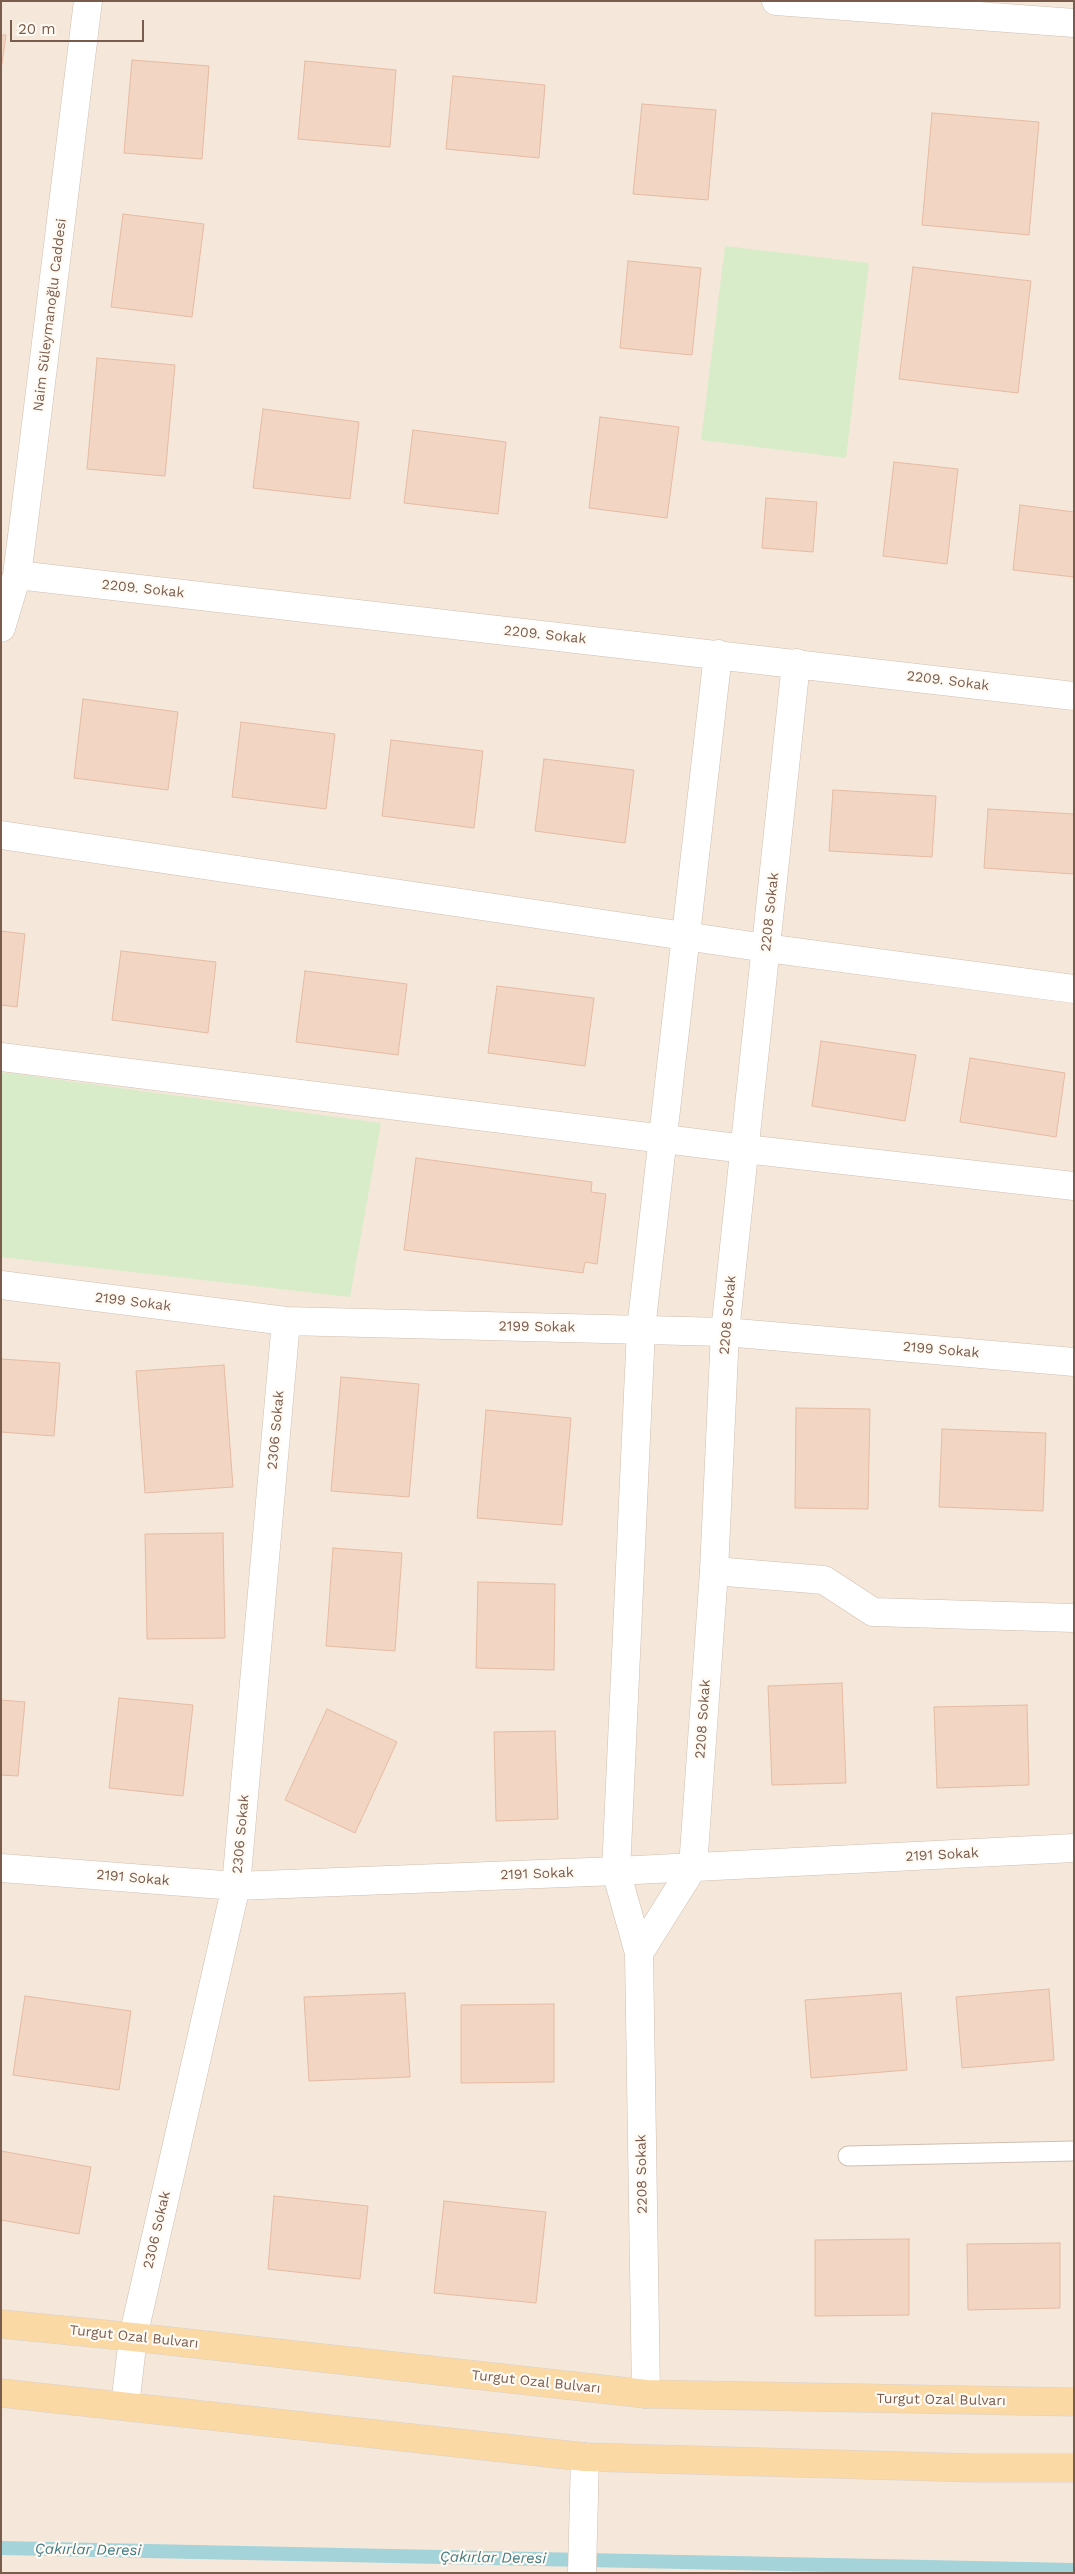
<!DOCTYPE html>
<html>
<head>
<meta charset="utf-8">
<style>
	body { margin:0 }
	#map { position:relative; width:1075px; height:2574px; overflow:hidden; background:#fdf6ec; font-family:"Work Sans",sans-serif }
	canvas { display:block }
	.frame { position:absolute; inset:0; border:2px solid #7a5c4d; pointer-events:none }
	.scale { position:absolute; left:10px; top:20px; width:134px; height:22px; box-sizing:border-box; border:2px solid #7a5c4d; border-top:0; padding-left:6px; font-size:15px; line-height:18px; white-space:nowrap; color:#7a5c4d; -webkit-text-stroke:4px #fffaf3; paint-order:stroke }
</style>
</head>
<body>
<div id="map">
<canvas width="1075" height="2574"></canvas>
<div class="frame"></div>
<div class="scale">20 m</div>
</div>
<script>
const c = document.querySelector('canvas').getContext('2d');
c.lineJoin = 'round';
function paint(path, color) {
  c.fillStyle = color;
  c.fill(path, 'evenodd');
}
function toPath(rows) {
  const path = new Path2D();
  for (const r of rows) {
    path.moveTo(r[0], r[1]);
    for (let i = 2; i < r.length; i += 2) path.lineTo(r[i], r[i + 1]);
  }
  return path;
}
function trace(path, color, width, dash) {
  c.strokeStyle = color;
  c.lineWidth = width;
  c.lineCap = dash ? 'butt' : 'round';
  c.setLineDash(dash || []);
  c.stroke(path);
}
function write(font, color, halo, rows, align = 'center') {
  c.font = font + ' "Work Sans",sans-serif';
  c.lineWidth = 4.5;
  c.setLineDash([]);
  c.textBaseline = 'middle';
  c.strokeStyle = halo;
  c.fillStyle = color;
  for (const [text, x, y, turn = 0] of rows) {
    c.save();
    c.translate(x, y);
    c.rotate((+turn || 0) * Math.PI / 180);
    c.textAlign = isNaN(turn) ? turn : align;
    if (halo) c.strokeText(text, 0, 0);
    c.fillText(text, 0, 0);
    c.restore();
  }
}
const residential = toPath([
	[1,1,1074,1,1074,2573,1,2573]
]);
const green = toPath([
	[725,246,869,263,846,458,701,440],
	[1,1072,381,1123,350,1297,1,1257]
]);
const stream = toPath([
	[1,2548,1074,2570]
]);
const building = toPath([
	[1,35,6,35,1,70,1,35],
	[132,60,209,66,202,159,124,153,132,60],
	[305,61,396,70,390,147,298,139,305,61],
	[453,76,545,85,539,158,446,149,453,76],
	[642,104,716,110,708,200,633,194,642,104],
	[932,113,1039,122,1029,235,922,225,932,113],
	[123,214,204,224,192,317,111,307,123,214],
	[628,261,701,268,692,355,620,348,628,261],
	[913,267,1031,281,1018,393,899,379,913,267],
	[97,358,175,365,165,476,87,469,97,358],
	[263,409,359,422,350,499,253,488,263,409],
	[600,417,679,427,667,518,589,508,600,417],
	[413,430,506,442,498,514,404,503,413,430],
	[894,462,958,469,947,564,883,556,894,462],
	[766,498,817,502,813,552,762,548,766,498],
	[1020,505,1074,512,1074,577,1013,570,1020,505],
	[83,699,178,712,168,790,74,778,83,699],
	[241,722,335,734,326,809,232,797,241,722],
	[391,740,483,751,474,828,382,816,391,740],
	[544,759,634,770,625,843,535,831,544,759],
	[833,790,936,796,932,857,829,851,833,790],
	[988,809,1074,814,1074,874,984,868,988,809],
	[1,931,25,934,17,1007,1,1005,1,931],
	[121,951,216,962,208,1033,112,1020,121,951],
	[305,971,407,984,398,1055,296,1042,305,971],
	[497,986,594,998,585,1066,488,1053,497,986],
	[821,1041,916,1055,905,1121,812,1106,821,1041],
	[970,1058,1065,1073,1056,1137,960,1122,970,1058],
	[416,1158,592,1182,591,1192,606,1194,597,1264,585,1262,583,1273,404,1250,416,1158],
	[1,1359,60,1363,54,1436,1,1432,1,1359],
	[224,1365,233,1487,145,1493,136,1371,224,1365],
	[341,1377,419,1384,409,1497,331,1491,341,1377],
	[796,1408,870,1409,868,1509,795,1508,796,1408],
	[486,1410,571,1418,562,1525,477,1518,486,1410],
	[942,1429,1046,1433,1043,1511,939,1507,942,1429],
	[223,1533,225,1638,147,1639,145,1534,223,1533],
	[333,1548,402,1553,395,1651,326,1646,333,1548],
	[478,1582,555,1584,554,1670,476,1668,478,1582],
	[842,1683,846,1783,772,1785,768,1686,842,1683],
	[119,1698,193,1705,183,1796,109,1788,119,1698],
	[1,1700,25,1702,18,1776,1,1775,1,1700],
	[1027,1705,1029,1785,937,1788,934,1707,1027,1705],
	[327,1709,397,1742,355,1833,285,1800,327,1709],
	[555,1731,558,1819,496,1821,494,1732,555,1731],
	[1049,1989,1054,2060,962,2068,956,1997,1049,1989],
	[405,1993,410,2077,309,2081,304,1997,405,1993],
	[901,1993,907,2070,811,2078,805,2000,901,1993],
	[25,1996,131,2011,119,2090,13,2075,25,1996],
	[554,2004,554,2082,461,2083,461,2005,554,2004],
	[1,2151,91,2167,79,2234,1,2220,1,2151],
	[274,2196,368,2206,360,2279,268,2269,274,2196],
	[444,2201,546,2212,536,2303,434,2293,444,2201],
	[909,2239,909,2315,815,2316,815,2240,909,2239],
	[1060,2243,1060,2308,968,2310,967,2244,1060,2243]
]);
const service = toPath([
	[848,2156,1074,2151]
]);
const minor = toPath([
	[776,1,1074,23],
	[1,835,766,948,1074,989],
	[1,1057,745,1149,1074,1186],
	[1,1285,286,1321,725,1332,1074,1362],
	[714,1571,824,1580,873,1612,1074,1618],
	[1,1868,236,1886,616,1871,1074,1848],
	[125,2406,133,2337,236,1886,286,1321],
	[582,2573,585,2457]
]);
const tertiary = toPath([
	[17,575,1074,696],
	[1,628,17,575,25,513,88,1],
	[639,1953,693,1867,714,1571,725,1332,796,663],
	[646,2394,639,1953,616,1871,641,1329,718,654]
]);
const primary = toPath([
	[1,2324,133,2337,646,2394,1074,2402],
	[1,2393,585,2457,974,2468,1074,2468]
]);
const streetNames = [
	["Naim Süleymanoğlu Caddesi",50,315,-83],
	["2209. Sokak",143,589,6],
	["2209. Sokak",545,635,6],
	["2209. Sokak",948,681,7],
	["2208 Sokak",770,912,-84],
	["2199 Sokak",133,1302,7],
	["2208 Sokak",728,1315,-85],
	["2199 Sokak",537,1327,1],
	["2199 Sokak",941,1350,5],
	["2306 Sokak",276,1430,-85],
	["2208 Sokak",703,1719,-86],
	["2306 Sokak",241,1834,-85],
	["2191 Sokak",942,1855,-3],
	["2191 Sokak",537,1874,-2],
	["2191 Sokak",133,1878,5],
	["2208 Sokak",642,2174,-91],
	["2306 Sokak",157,2230,-77],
	["Turgut Ozal Bulvarı",134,2337,6],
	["Turgut Ozal Bulvarı",536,2382,6],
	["Turgut Ozal Bulvarı",941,2400,1]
];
const waterNames = [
	["Çakırlar Deresi",88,2550,1],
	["Çakırlar Deresi",493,2558,1]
];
paint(residential, '#f5e8da');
paint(green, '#d8ecc9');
trace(stream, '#a5d3da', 14);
paint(building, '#f3d5c3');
trace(building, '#e6bba3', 1);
trace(service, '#d1beb0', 21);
trace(minor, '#d1beb0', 29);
trace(tertiary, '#d1beb0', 29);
trace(primary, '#dad1cd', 29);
trace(service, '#fff', 19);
trace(minor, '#fff', 28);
trace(tertiary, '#fff', 28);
trace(primary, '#fbd9a5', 28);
write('14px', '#7a5c4d', '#fffaf3', streetNames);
write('italic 15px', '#437c86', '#fffaf3', waterNames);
</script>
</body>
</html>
